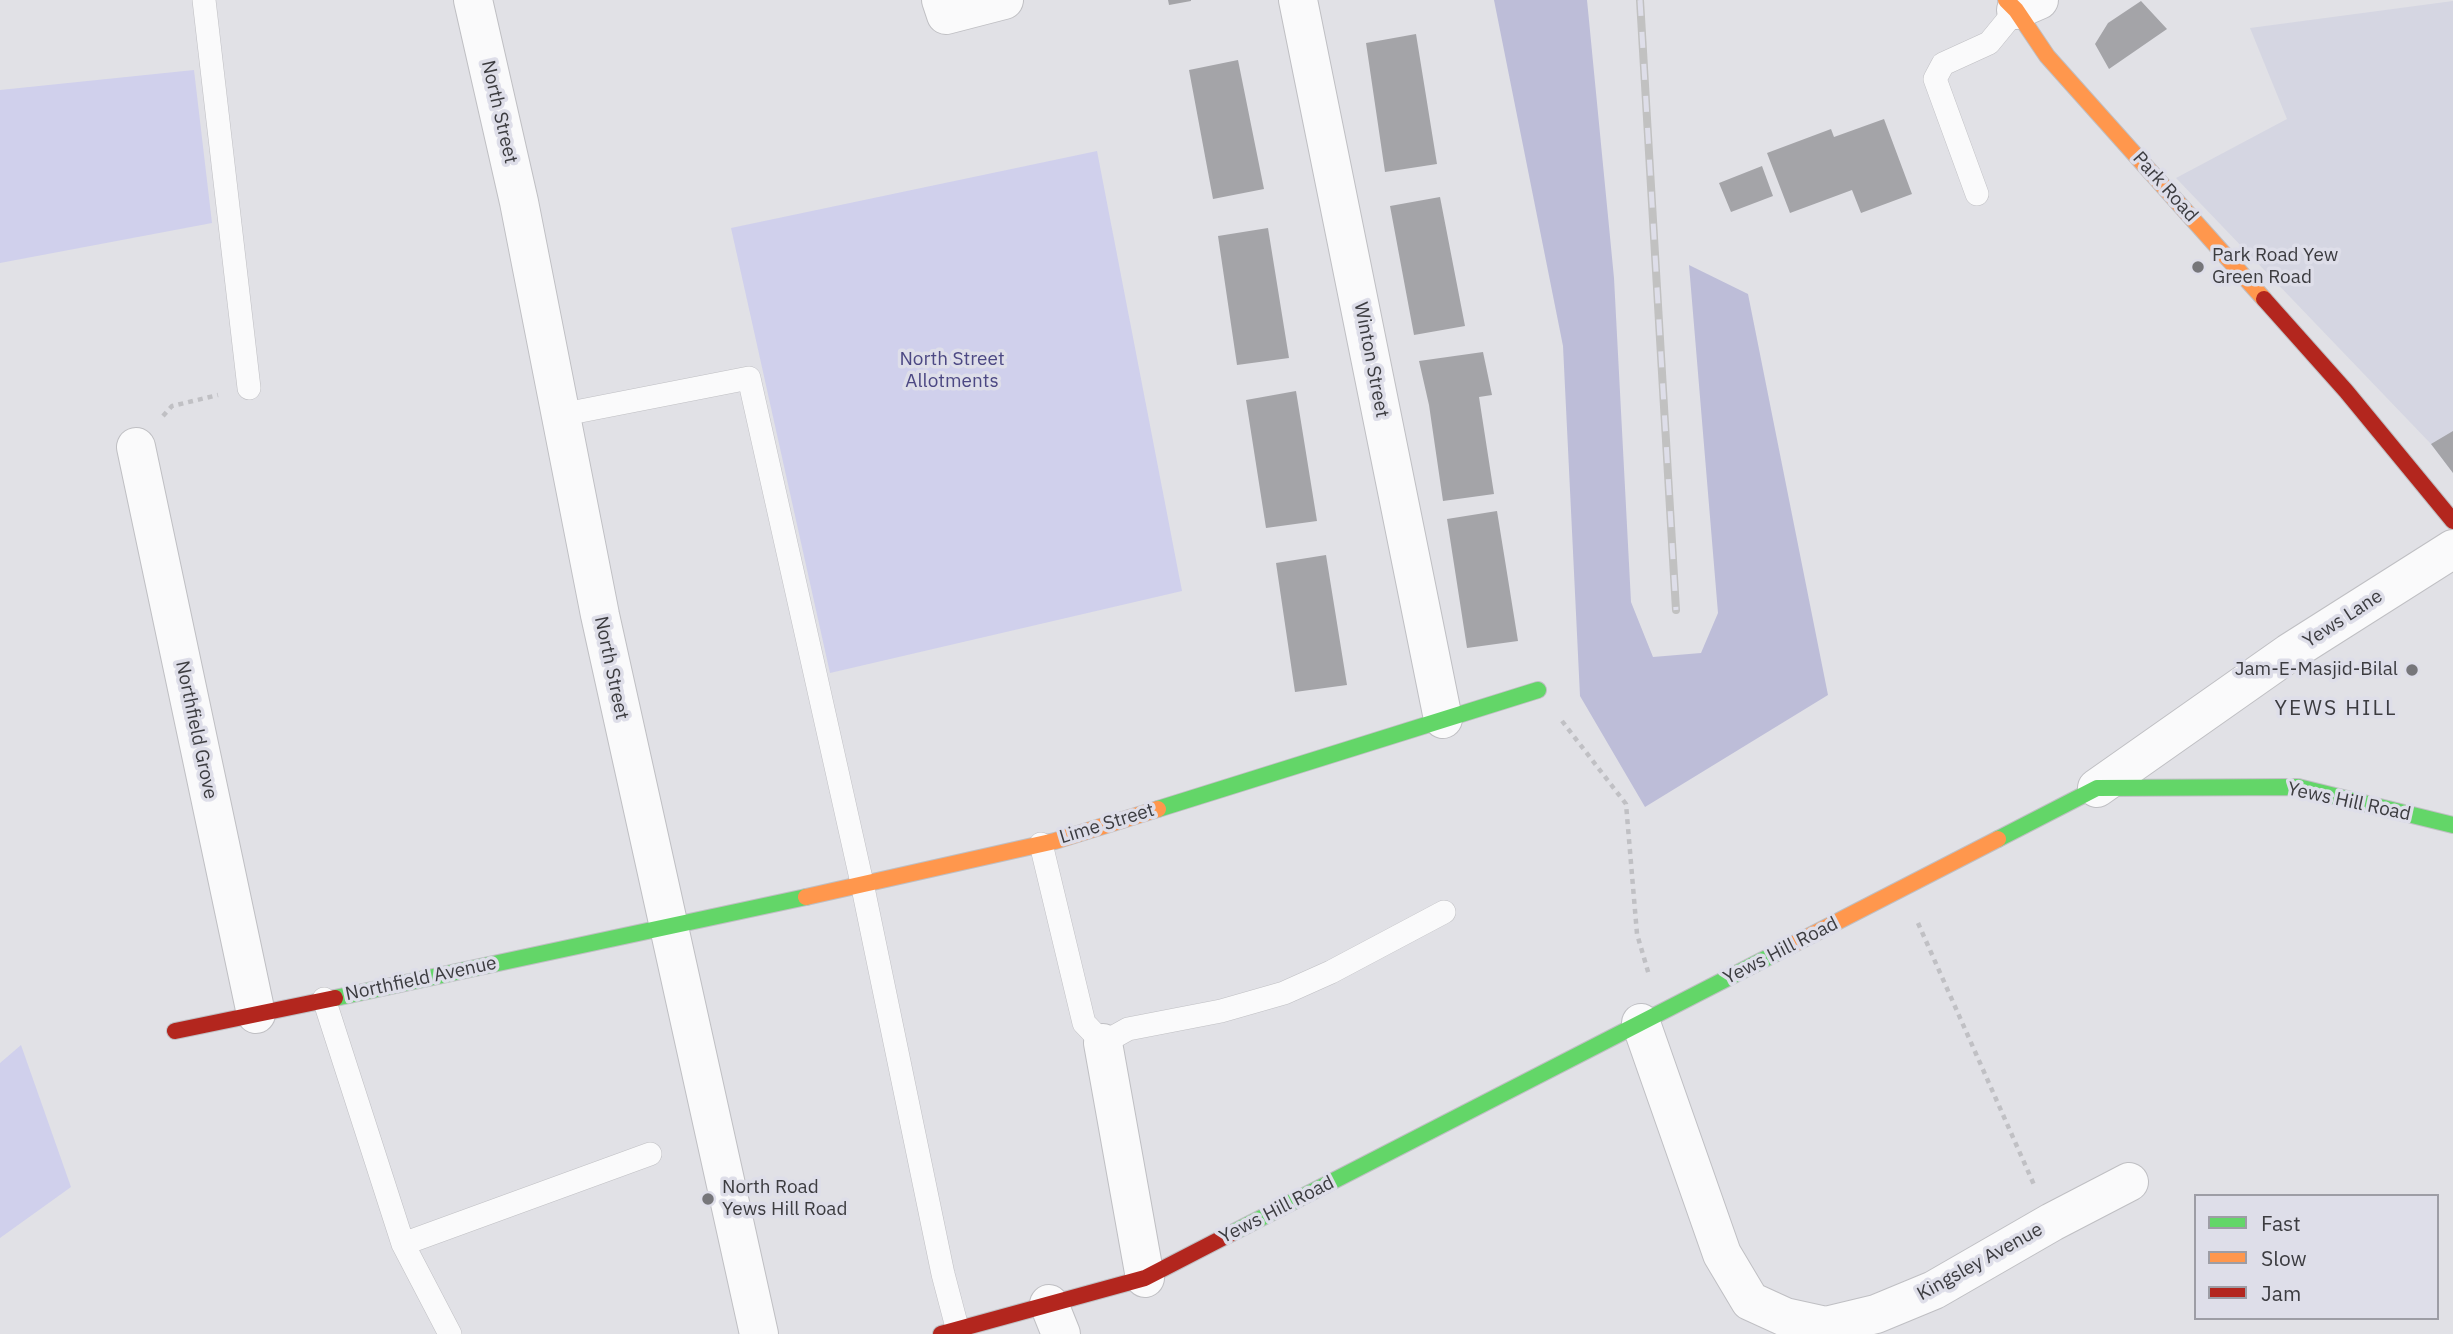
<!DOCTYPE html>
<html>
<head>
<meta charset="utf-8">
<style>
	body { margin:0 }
	#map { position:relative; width:2453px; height:1334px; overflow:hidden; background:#e1e1e6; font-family:"IBM Plex Sans",sans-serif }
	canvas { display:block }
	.legend { position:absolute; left:2194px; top:1194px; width:245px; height:126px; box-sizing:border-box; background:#dedee9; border:2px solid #9d9da5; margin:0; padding:9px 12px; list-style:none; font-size:21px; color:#3c3c40 }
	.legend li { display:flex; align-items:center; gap:14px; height:35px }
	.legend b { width:35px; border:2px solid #9d9da5 }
</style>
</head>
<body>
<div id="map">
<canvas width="2453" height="1334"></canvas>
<ul class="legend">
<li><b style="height:9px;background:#63d668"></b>Fast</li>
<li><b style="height:9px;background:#ff974d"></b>Slow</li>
<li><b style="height:9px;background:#b3261e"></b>Jam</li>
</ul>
</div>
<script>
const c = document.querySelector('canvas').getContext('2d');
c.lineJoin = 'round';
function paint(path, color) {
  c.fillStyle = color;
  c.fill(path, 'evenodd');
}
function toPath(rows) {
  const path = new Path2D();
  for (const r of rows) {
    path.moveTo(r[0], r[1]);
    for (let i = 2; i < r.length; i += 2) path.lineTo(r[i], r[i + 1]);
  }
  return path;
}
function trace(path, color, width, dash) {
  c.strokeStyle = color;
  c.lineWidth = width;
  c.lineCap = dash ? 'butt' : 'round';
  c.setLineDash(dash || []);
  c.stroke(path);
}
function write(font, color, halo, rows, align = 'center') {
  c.font = font + ' "IBM Plex Sans",sans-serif';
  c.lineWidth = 7;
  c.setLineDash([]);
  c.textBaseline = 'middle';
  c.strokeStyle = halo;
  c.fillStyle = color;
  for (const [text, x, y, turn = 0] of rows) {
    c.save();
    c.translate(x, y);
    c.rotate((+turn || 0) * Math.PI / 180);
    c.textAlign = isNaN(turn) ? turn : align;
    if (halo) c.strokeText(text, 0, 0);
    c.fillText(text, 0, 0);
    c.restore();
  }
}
const built = toPath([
	[2453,1,2453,473,2431,444,2176,178,2287,119,2250,28]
]);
const green = toPath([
	[194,70,212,223,0,263,0,90],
	[1097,151,1182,591,830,673,731,228],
	[21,1045,71,1187,0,1238,0,1063]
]);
const forest = toPath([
	[1494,0,1587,0,1614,278,1631,602,1653,657,1701,653,1718,613,1689,265,1748,294,1828,695,1645,807,1580,696,1563,346]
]);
const building = toPath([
	[1168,0,1191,0,1191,1,1169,5],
	[2141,1,2167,29,2109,69,2095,44,2108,23],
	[1416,34,1437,164,1385,172,1366,43],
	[1238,60,1264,189,1213,199,1189,70],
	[1884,119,1912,194,1861,213,1852,190,1790,213,1767,153,1831,129,1834,137],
	[1762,166,1773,196,1731,212,1719,183],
	[1440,197,1465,326,1414,335,1390,206],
	[1268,228,1289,358,1237,365,1218,236],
	[1483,352,1492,395,1479,397,1494,494,1443,501,1429,405,1419,361],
	[1296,391,1317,521,1266,528,1246,400],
	[2453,431,2453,473,2431,444],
	[1497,511,1518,641,1467,648,1447,519],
	[1326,555,1347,685,1295,692,1276,563]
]);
const path = toPath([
	[163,416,172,406,218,395],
	[1562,721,1626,804,1637,934,1649,975],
	[1918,923,2035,1187]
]);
const lane = toPath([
	[204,0,249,388],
	[1977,194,1935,79,1943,64,1989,43,2016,10],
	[560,415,749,378,862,883,943,1274,958,1331],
	[1041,844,1084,1023,1103,1043,1128,1029,1221,1011,1284,993,1331,972,1444,912],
	[324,999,403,1244,450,1334],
	[403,1244,650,1154]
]);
const street = toPath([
	[473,0,519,202,600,615,759,1334],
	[941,0,946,15,1004,0],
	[1298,0,1443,719],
	[2016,10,2039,0],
	[136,447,256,1014],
	[2097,788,2289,653,2453,549],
	[1641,1023,1722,1254,1750,1301,1785,1317,1826,1326,1876,1314,1934,1290,2052,1222,2129,1182],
	[1103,1043,1145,1278],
	[1049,1304,1061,1334]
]);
const fast = toPath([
	[1158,809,1538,690],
	[1998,839,2097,788,2298,787,2453,825],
	[335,998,806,897],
	[1232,1233,1792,945]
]);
const slow = toPath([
	[2006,0,2016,10,2047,56,2264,299],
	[806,897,1055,841,1158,809],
	[1792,945,1998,839]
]);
const jam = toPath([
	[2264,299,2346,391,2453,521],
	[175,1031,335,998],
	[941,1334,1145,1278,1232,1233]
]);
const rail = toPath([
	[1640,0,1676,610]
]);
const markers = [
	[2198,267,7,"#76767a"],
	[2412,670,7,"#76767a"],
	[708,1199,7,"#76767a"]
];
const streetNames = [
	["North Street",499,112,77],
	["Park Road",2165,187,48],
	["Winton Street",1371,360,79],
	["Yews Lane",2343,619,-33],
	["North Street",611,668,78],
	["Northfield Grove",196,730,78],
	["Yews Hill Road",2349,802,12],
	["Lime Street",1107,824,-17],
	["Yews Hill Road",1781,951,-27],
	["Northfield Avenue",421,979,-12],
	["Yews Hill Road",1277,1210,-27],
	["Kingsley Avenue",1980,1262,-29]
];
const poiNames = [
	["Park Road Yew",2212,256],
	["Green Road",2212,278],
	["Jam-E-Masjid-Bilal",2398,670,"right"],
	["North Road",722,1188],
	["Yews Hill Road",722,1210]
];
const parkNames = [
	["North Street",952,360],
	["Allotments",952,382]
];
const neighbourhoodNames = [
	["YEWS HILL",2336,709]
];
paint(built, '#d5d6e2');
paint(green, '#d0d0ec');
paint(forest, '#bdbdd8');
paint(building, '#a4a4a8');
trace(lane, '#bfbfc3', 24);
trace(street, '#bfbfc3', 40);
trace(fast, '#bfbfc3', 18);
trace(slow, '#bfbfc3', 18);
trace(jam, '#bfbfc3', 18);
trace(path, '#c0c0c4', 4.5, [5, 5]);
trace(lane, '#fafafb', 23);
trace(street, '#fafafb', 38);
trace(fast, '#63d668', 16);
trace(slow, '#ff974d', 16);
trace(jam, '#b3261e', 16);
trace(rail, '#c1c1c1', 8);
trace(rail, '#dedee9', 5, [16]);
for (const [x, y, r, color] of markers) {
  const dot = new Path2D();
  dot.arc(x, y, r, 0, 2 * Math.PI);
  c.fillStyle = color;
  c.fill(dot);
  trace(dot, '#dedee9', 2.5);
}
write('19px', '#3c3c40', '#dedee9', streetNames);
write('19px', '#3c3c40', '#dedee9', poiNames, 'left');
write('19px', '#4c4883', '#dedee9', parkNames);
c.letterSpacing = '2px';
write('21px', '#3c3c40', '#dedee9', neighbourhoodNames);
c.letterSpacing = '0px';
</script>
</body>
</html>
